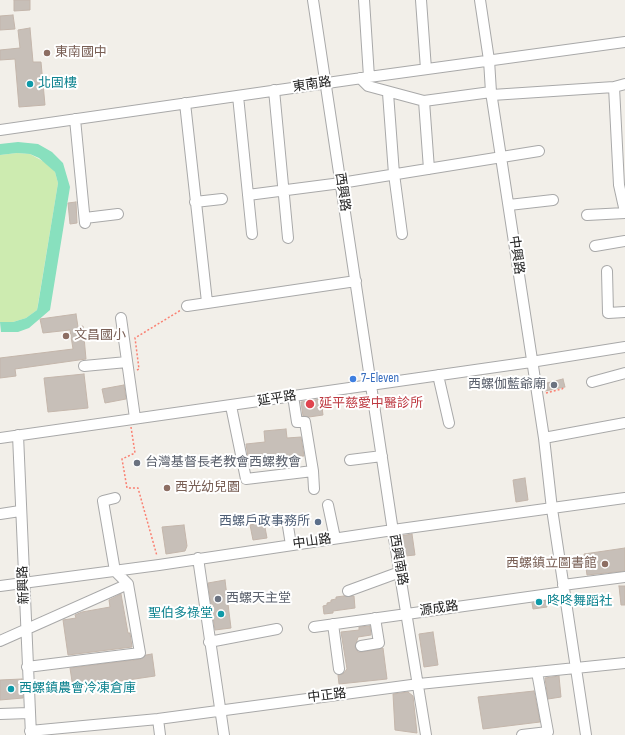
<!DOCTYPE html>
<html>
<head>
<meta charset="utf-8">
<style>
	body { margin:0 }
	canvas { display:block; background:#f2efe9 }
</style>
</head>
<body>
<canvas width="625" height="735"></canvas>
<script>
const c = document.querySelector('canvas').getContext('2d');
c.lineJoin = 'round';
function paint(path, color) {
  c.fillStyle = color;
  c.fill(path, 'evenodd');
}
function toPath(rows) {
  const path = new Path2D();
  for (const r of rows) {
    path.moveTo(r[0], r[1]);
    for (let i = 2; i < r.length; i += 2) path.lineTo(r[i], r[i + 1]);
  }
  return path;
}
function trace(path, color, width, dash) {
  c.strokeStyle = color;
  c.lineWidth = width;
  c.lineCap = dash ? 'butt' : 'round';
  c.setLineDash(dash || []);
  c.stroke(path);
}
function write(font, color, halo, rows, align = 'center') {
  c.font = font + ' "Sofia Sans Condensed","Noto Sans TC",sans-serif';
  c.lineWidth = 4;
  c.setLineDash([]);
  c.textBaseline = 'middle';
  c.strokeStyle = halo;
  c.fillStyle = color;
  for (const [text, x, y, turn = 0] of rows) {
    c.save();
    c.translate(x, y);
    c.rotate((+turn || 0) * Math.PI / 180);
    c.textAlign = isNaN(turn) ? turn : align;
    if (halo) c.strokeText(text, 0, 0);
    c.fillText(text, 0, 0);
    c.restore();
  }
}
const grass = toPath([
	[17,153,30,154,48,164,55,172,58,183,37,310,26,318,13,322,0,322,0,155]
]);
const pitch = toPath([
	[18,142,38,144,52,152,63,163,70,187,50,310,29,328,18,332,1,332,0,322,13,322,26,318,37,310,38,305,58,183,55,172,39,158,30,154,17,153,0,155,0,144]
]);
const building = toPath([
	[14,0,30,0,30,10,14,11,14,0],
	[13,15,15,29,0,30,0,16,13,15],
	[30,28,33,62,41,62,45,105,19,107,15,59,0,60,0,50,20,48,18,30,30,28],
	[76,202,77,223,70,224,68,203,76,202],
	[76,314,78,327,83,326,86,359,15,369,16,376,0,378,0,358,73,349,70,330,43,333,40,319,76,314],
	[84,374,88,408,48,412,44,378,84,374],
	[563,379,565,387,545,391,543,384,563,379],
	[124,385,126,399,105,403,102,389,124,385],
	[321,399,323,415,309,417,303,416,301,402,321,399],
	[286,429,287,438,301,437,304,456,290,457,290,461,267,464,266,461,249,463,246,444,265,442,264,431,286,429],
	[525,478,528,500,516,502,513,480,525,478],
	[264,522,267,538,253,540,250,525,264,522],
	[184,525,187,546,185,551,166,554,162,527,184,525],
	[412,534,415,555,405,556,401,536,412,534],
	[625,548,625,571,587,575,584,554,625,548],
	[225,580,231,628,215,630,208,583,225,580],
	[619,586,625,586,625,605,621,605,619,586],
	[121,594,128,633,130,633,132,647,68,655,63,620,76,618,75,615,82,612,110,607,109,600,121,594],
	[344,596,354,596,355,608,333,611,333,613,324,614,323,606,327,605,327,603,331,602,331,600,336,599,336,597,344,596],
	[546,601,547,607,533,609,532,603,546,601],
	[370,626,371,635,358,637,355,647,358,652,362,652,383,648,387,679,339,684,338,675,343,674,347,669,341,632,359,630,359,627,370,626],
	[433,632,438,665,424,667,419,634,433,632],
	[152,654,155,676,73,688,70,668,141,659,146,655,152,654],
	[559,676,561,697,548,699,545,678,559,676],
	[22,679,23,698,0,700,0,680,22,679],
	[534,691,540,722,483,729,478,697,534,691],
	[408,692,413,696,417,733,395,730,393,694,408,692]
]);
const path = toPath([
	[137,370,139,369,135,338,181,310],
	[546,393,562,389,565,387],
	[131,427,135,453,122,459,127,488,138,488,157,556]
]);
const minor = toPath([
	[313,0,394,538,426,735],
	[364,0,369,77],
	[421,0,426,69],
	[480,0,489,60,491,92,544,438,552,509,586,735],
	[360,78,368,86,424,101,491,92],
	[614,87,619,185,625,212],
	[274,90,288,238],
	[388,93,394,174,402,234],
	[492,95,614,87,625,84],
	[238,96,252,234],
	[424,101,429,169],
	[185,103,207,302],
	[75,119,85,223],
	[0,130,369,77,625,42],
	[248,195,341,183,539,151],
	[195,202,222,199],
	[509,205,553,200],
	[587,215,625,213],
	[85,218,118,214],
	[595,246,625,241],
	[607,271,608,313,625,312],
	[187,306,356,281],
	[121,318,135,418],
	[84,366,127,362],
	[438,375,449,423],
	[592,382,625,373],
	[231,406,246,479,313,471,305,422,297,422,293,396],
	[18,435,31,735],
	[0,438,531,362,625,347],
	[544,438,625,423],
	[350,460,382,456],
	[313,471,314,489],
	[328,505,335,538],
	[0,514,20,511],
	[287,520,291,545],
	[198,558,224,735],
	[563,585,625,577],
	[0,586,159,565,393,530,625,498],
	[348,591,400,572],
	[333,624,339,669],
	[314,627,564,592],
	[0,641,128,584],
	[209,642,277,629],
	[361,646,379,643,375,618],
	[27,667,140,653,128,584,115,571,103,501,115,498],
	[0,714,29,713],
	[158,719,160,735],
	[30,731,158,719,419,684,625,663],
	[522,735,548,732,537,672]
]);
const markers = [
	[47,53,4,"#8d6e63"],
	[30,84,4,"#0f9aa8"],
	[66,336,4,"#8d6e63"],
	[353,379,4,"#3f7fe0"],
	[554,385,4,"#6b7280"],
	[310,404,5,"#e0444e"],
	[137,463,4,"#6b7280"],
	[167,488,4,"#8d6e63"],
	[318,522,4,"#5c6f8a"],
	[605,564,4,"#8d6e63"],
	[218,599,4,"#6b7280"],
	[539,602,4,"#0f9aa8"],
	[221,614,4,"#0f9aa8"],
	[11,689,4,"#0f9aa8"]
];
const educationNames = [
	["東南國中",55,53],
	["文昌國小",74,336],
	["西光幼兒園",175,488],
	["西螺鎮立圖書館",597,564,"right"]
];
const cultureNames = [
	["北固樓",38,84],
	["咚咚舞蹈社",547,602],
	["聖伯多祿堂",213,614,"right"],
	["西螺鎮農會冷凍倉庫",19,689]
];
const streetNames = [
	["東南路",312,85,-8],
	["西興路",342,192,82],
	["中興路",516,255,82],
	["延平路",277,399,-9],
	["中山路",312,542,-8],
	["西興南路",398,560,80],
	["新興路",24,585,-92],
	["源成路",439,609,-8],
	["中正路",327,696,-7]
];
const shopNames = [
	["7-Eleven",361,379]
];
const worshipNames = [
	["西螺伽藍爺廟",546,385,"right"],
	["台灣基督長老教會西螺教會",145,463],
	["西螺天主堂",226,599]
];
const healthNames = [
	["延平慈愛中醫診所",319,404]
];
const serviceNames = [
	["西螺戶政事務所",310,522]
];
paint(grass, '#cdebb0');
paint(pitch, '#88e0be');
paint(building, '#c7bfb8');
trace(building, '#c4b6ab', 1);
trace(minor, '#a9a9a9', 12);
trace(path, '#fa8072', 1.5, [2, 2]);
trace(minor, '#fff', 10);
for (const [x, y, r, color] of markers) {
  const dot = new Path2D();
  dot.arc(x, y, r, 0, 2 * Math.PI);
  c.fillStyle = color;
  c.fill(dot);
  trace(dot, '#fff', 1.5);
}
write('13px', '#785e54', '#fff', educationNames, 'left');
write('13px', '#0d838f', '#fff', cultureNames, 'left');
write('13px', '#222', '#fff', streetNames);
write('13px', '#366cbe', '#fff', shopNames, 'left');
write('13px', '#5b616d', '#fff', worshipNames, 'left');
write('13px', '#be3a42', '#fff', healthNames, 'left');
write('13px', '#4e5e75', '#fff', serviceNames, 'right');
</script>
</body>
</html>
